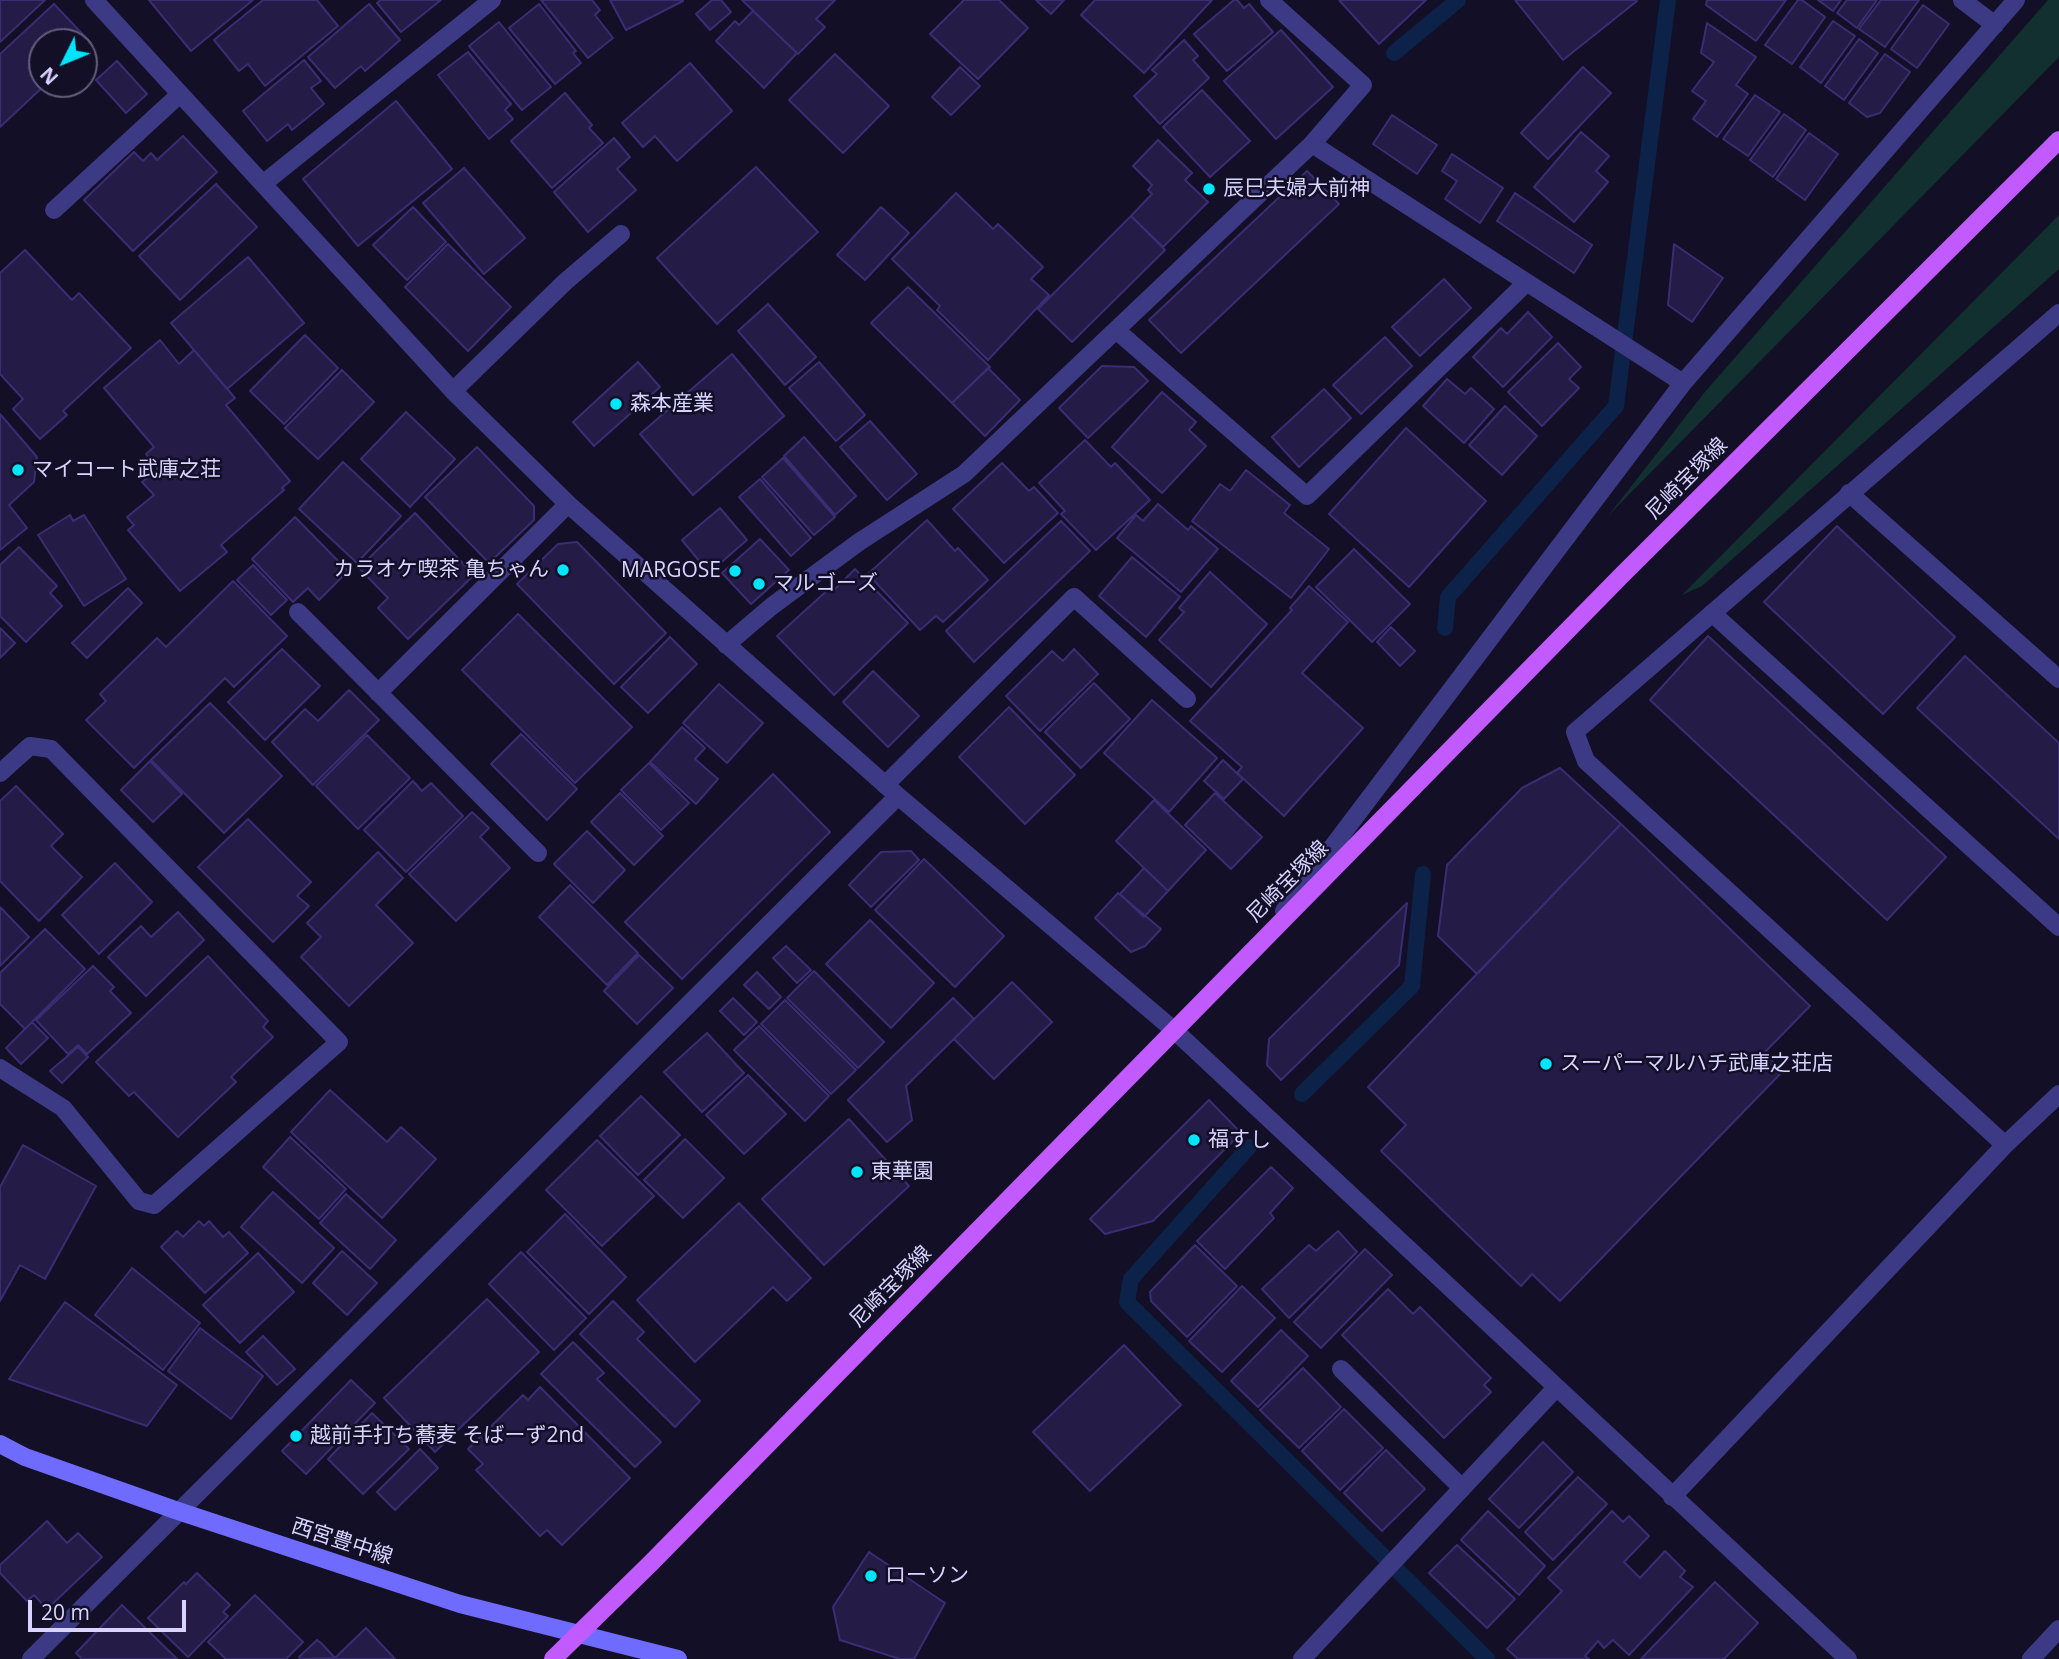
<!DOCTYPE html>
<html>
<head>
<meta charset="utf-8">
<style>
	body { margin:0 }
	#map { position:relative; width:2059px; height:1659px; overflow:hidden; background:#130f26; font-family:"Open Sans",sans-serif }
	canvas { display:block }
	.north { position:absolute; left:28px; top:28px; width:70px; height:70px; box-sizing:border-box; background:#130f26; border:2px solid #625e7d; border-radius:50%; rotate:227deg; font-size:19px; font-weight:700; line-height:28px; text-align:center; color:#d9d4ff }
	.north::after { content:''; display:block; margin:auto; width:24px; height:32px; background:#00e5ff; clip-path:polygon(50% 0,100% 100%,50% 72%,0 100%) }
	.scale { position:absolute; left:28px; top:1600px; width:158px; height:32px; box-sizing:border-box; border:4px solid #d9d4ff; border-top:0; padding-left:9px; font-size:21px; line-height:24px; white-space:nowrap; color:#d9d4ff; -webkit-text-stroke:5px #130f26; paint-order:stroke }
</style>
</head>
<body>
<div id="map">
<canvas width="2059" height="1659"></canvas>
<div class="north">N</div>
<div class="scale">20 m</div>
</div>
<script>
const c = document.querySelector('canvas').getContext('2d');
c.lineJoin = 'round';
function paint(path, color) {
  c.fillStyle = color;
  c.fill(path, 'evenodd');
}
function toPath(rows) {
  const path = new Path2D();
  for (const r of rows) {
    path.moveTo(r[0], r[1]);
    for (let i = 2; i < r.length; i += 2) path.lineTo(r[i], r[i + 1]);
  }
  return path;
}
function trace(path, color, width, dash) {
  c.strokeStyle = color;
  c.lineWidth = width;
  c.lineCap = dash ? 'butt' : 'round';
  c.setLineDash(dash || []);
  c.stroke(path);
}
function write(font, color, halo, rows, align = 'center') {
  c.font = font + ' "Open Sans","Noto Sans JP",sans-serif';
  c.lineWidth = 5;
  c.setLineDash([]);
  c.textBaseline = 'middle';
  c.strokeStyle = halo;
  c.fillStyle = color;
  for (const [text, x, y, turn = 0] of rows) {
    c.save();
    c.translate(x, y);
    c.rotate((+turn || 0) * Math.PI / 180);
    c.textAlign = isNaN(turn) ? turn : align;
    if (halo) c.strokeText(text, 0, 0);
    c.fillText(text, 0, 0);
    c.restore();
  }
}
const green = toPath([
	[2048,0,2059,0,2059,57,1608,516,1704,393],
	[2059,215,2059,269,1702,586,1682,595]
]);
const stream = toPath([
	[1394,53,1458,0],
	[1445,628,1448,597,1616,406,1668,0],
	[1302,1094,1412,986,1423,874],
	[1249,1147,1131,1279,1127,1302,1487,1659]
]);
const building = toPath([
	[0,0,45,0,0,42,0,0],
	[149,0,253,0,191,51,149,0],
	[263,0,317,0,338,26,265,86,248,64,239,71,214,40,263,0],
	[381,0,441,0,401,32,377,3,381,0],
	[541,0,592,0,600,10,595,15,613,38,588,58,541,0],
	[610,0,683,0,683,1,626,30,610,0],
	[712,0,721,0,731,12,710,30,696,14,712,0],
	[742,0,835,0,816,19,825,27,798,54,742,0],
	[964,0,999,0,1028,28,978,79,930,34,964,0],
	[1036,0,1064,0,1051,14,1036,0],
	[1095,0,1212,0,1144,73,1081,15,1095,0],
	[1234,0,1237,0,1244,8,1249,4,1273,32,1227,71,1194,34,1234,0],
	[1339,0,1426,0,1379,44,1339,0],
	[1515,0,1636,0,1637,1,1563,60,1515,0],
	[1707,0,1786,0,1756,41,1706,5,1707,0],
	[1798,0,1802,0,1825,17,1792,64,1765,45,1798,0],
	[1818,0,1841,0,1833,11,1818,0],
	[1847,0,1877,0,1857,28,1837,13,1847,0],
	[1881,0,1919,0,1885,47,1859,29,1881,0],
	[54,4,91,43,84,49,84,42,42,42,42,84,46,84,0,127,0,54,54,4],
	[369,4,400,40,365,71,361,66,335,88,308,57,369,4],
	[539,4,576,51,573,53,581,63,555,84,509,28,539,4],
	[1923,5,1949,24,1917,68,1891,49,1923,5],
	[753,11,797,53,764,88,716,41,735,21,739,25,753,11],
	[1833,21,1855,36,1821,83,1800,67,1833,21],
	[499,22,551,87,522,110,469,46,499,22],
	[1707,23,1756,57,1736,85,1748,94,1717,137,1693,119,1706,101,1692,91,1714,62,1701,53,1707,23],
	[1281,30,1333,87,1276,139,1224,81,1281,30],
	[1859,39,1878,53,1844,100,1825,86,1859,39],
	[1184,40,1198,56,1193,60,1209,78,1160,124,1134,96,1157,74,1152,70,1184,40],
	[468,52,511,104,505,110,513,119,489,139,438,75,468,52],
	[835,54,889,106,843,153,789,100,835,54],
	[1885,54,1910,72,1880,113,1867,117,1849,103,1885,54],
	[304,60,321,81,311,88,324,104,292,130,288,124,267,141,243,111,304,60],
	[117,61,147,94,126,113,96,80,117,61],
	[690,63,732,111,677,161,655,136,643,147,622,123,690,63],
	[960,67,980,86,951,115,932,97,960,67],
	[1583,67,1611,93,1548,159,1521,133,1583,67],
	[1202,90,1250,141,1210,177,1163,127,1202,90],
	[565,93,592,125,589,128,603,143,552,188,511,141,565,93],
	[1755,95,1780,112,1748,156,1723,139,1755,95],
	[396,101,452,169,358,246,303,179,396,101],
	[1784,114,1806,130,1773,177,1750,160,1784,114],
	[1392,115,1437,145,1417,174,1373,144,1392,115],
	[1581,132,1609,156,1596,171,1608,182,1574,222,1534,187,1581,132],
	[1809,133,1838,154,1805,200,1776,179,1809,133],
	[183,136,217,172,133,251,84,200,134,152,143,161,151,153,157,160,183,136],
	[614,138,630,157,617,169,636,190,588,232,554,192,614,138],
	[1158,140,1192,173,1185,180,1208,202,1163,247,1131,216,1152,194,1148,190,1152,185,1133,166,1158,140],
	[1452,154,1503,188,1480,223,1445,199,1457,181,1442,171,1452,154],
	[756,167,818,232,717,324,657,258,756,167],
	[464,168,525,238,484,274,423,203,464,168],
	[1307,171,1339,204,1181,353,1149,320,1307,171],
	[216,184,257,227,180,300,139,256,216,184],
	[956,193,993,229,998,224,1043,267,1031,279,1049,295,988,360,937,310,940,306,892,259,956,193],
	[1515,193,1592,245,1574,273,1497,221,1515,193],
	[413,207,446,242,407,280,373,245,413,207],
	[881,207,909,233,865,280,837,255,881,207],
	[1131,216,1165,250,1072,342,1038,309,1131,216],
	[448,244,511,307,468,351,405,287,448,244],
	[1674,244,1723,278,1692,322,1668,305,1674,244],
	[25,250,72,300,79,293,131,348,63,411,67,415,40,439,13,409,23,399,0,374,0,273,25,250],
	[248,257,304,323,227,389,171,323,248,257],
	[1444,279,1471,308,1420,356,1392,327,1444,279],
	[908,287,990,367,952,403,871,323,908,287],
	[768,304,816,357,785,385,738,331,768,304],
	[1528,312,1552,337,1503,387,1473,357,1501,328,1507,334,1528,312],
	[305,335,338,368,284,424,250,391,305,335],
	[1385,337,1412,366,1361,414,1333,385,1385,337],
	[160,340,179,364,194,350,235,398,226,405,290,481,282,488,284,490,221,545,227,552,180,591,128,530,134,525,127,517,154,495,142,482,158,469,146,454,154,447,104,388,160,340],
	[1558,343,1581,367,1569,379,1579,388,1542,426,1508,392,1558,343],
	[732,354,784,416,693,495,640,434,732,354],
	[638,362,660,387,594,446,573,422,638,362],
	[819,362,865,415,836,441,789,388,819,362],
	[1102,366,1134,367,1148,381,1088,438,1059,408,1102,366],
	[988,368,1020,400,985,436,952,403,988,368],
	[342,370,374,402,318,459,285,428,342,370],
	[1447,379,1465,394,1471,388,1494,409,1464,443,1423,406,1447,379],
	[1324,389,1351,418,1299,467,1272,437,1324,389],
	[1162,392,1196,422,1189,430,1206,446,1162,493,1112,447,1162,392],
	[1505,406,1537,436,1502,475,1469,445,1505,406],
	[406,412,455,459,410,507,361,459,406,412],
	[0,414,37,457,34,482,9,505,27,528,0,550,0,414],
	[870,421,917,474,887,500,840,447,870,421],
	[1406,428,1486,501,1409,587,1329,514,1406,428],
	[804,437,856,496,835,515,784,456,804,437],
	[1085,440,1111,467,1115,463,1150,500,1096,550,1061,514,1065,511,1039,483,1085,440],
	[477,447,534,506,534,520,489,563,425,497,477,447],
	[783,458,835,517,814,535,762,477,783,458],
	[343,462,401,516,357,563,299,509,343,462],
	[1002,463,1029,491,1034,487,1058,513,1004,563,953,509,1002,463],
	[1246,470,1290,505,1284,513,1329,549,1291,598,1192,521,1220,484,1230,491,1246,470],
	[760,479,811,538,791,556,739,497,760,479],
	[1158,504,1188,530,1191,526,1218,549,1181,592,1117,538,1136,515,1143,521,1158,504],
	[720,508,747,540,709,573,682,540,720,508],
	[415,513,474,575,408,639,378,608,388,598,359,568,415,513],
	[70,515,73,521,84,515,126,579,84,606,38,535,70,515],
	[295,517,348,571,319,600,308,588,293,602,252,559,295,517],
	[927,520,955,551,958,548,988,580,943,622,936,616,920,630,868,574,927,520],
	[1061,521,1090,551,974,662,946,631,1061,521],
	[1837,526,1955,637,1883,714,1764,602,1837,526],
	[760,539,789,570,751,604,722,573,760,539],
	[577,542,666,633,614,684,517,584,558,544,577,542],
	[19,547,57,586,50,593,62,606,26,642,0,616,0,565,19,547],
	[1354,549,1410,604,1372,642,1316,587,1354,549],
	[1132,557,1180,597,1146,637,1099,596,1132,557],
	[253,565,287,600,271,615,237,580,253,565],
	[855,569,908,623,834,695,777,636,831,587,834,590,855,569],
	[1210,572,1267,624,1211,687,1159,640,1184,612,1179,608,1210,572],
	[233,581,287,636,234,687,225,678,134,768,86,720,106,701,100,694,157,638,166,647,233,581],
	[1309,586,1348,622,1302,673,1363,728,1284,816,1237,773,1242,767,1190,721,1292,610,1290,608,1309,586],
	[128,588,142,603,87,658,72,643,128,588],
	[518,614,632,727,575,783,462,670,518,614],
	[1391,627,1415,651,1400,666,1377,642,1391,627],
	[0,628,15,643,0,658,0,628],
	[1708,636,1946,857,1887,920,1650,700,1708,636],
	[670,637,697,664,648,713,621,687,670,637],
	[282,649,320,686,265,740,228,702,282,649],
	[1074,649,1098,674,1040,731,1006,696,1052,651,1063,661,1074,649],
	[1965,656,2059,743,2059,839,1917,708,1965,656],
	[873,671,919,716,888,747,843,702,873,671],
	[1094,683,1130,719,1081,768,1045,732,1094,683],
	[719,684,763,723,727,763,683,723,719,684],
	[349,690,379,720,313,785,272,742,305,709,318,721,349,690],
	[1152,700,1217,758,1169,812,1104,753,1152,700],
	[210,703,282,776,224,833,151,760,210,703],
	[1009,707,1075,775,1025,824,959,757,1009,707],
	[682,727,705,748,695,759,718,779,696,804,650,762,682,727],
	[521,734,577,789,547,820,491,764,521,734],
	[367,735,410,778,358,829,316,786,367,735],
	[1223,760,1243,779,1224,799,1204,781,1223,760],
	[150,761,182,794,153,822,121,790,150,761],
	[649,763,689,803,661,830,621,790,649,763],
	[1560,768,1621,824,1477,974,1438,936,1447,865,1522,788,1560,768],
	[773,774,830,832,682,979,625,922,773,774],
	[413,781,422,791,431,783,463,816,406,872,364,830,413,781],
	[16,786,63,834,51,846,82,877,39,921,0,881,0,801,16,786],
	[620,793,663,836,634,865,591,822,620,793],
	[1215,793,1262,837,1231,869,1185,825,1215,793],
	[1154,800,1206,850,1168,891,1116,841,1154,800],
	[472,812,489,828,480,837,510,868,456,921,409,874,472,812],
	[248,819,311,882,297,896,309,906,273,942,198,867,248,819],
	[1621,824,1810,1006,1764,1053,1783,1071,1560,1301,1532,1274,1521,1286,1381,1151,1406,1125,1368,1087,1621,824],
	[587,831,625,870,593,903,554,864,587,831],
	[911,851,919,860,871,907,849,885,881,852,911,851],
	[378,852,403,878,376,905,413,943,349,1006,301,957,321,937,307,923,378,852],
	[924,859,1004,936,955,987,875,910,924,859],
	[115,863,152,902,99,954,62,915,115,863],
	[1144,868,1168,891,1144,917,1120,894,1144,868],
	[570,885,638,953,607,985,539,917,570,885],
	[1118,893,1161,929,1145,946,1131,952,1095,918,1118,893],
	[1407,903,1399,965,1281,1080,1267,1065,1269,1039,1407,903],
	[0,907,29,937,0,966,0,907],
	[178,912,204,940,146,996,108,957,141,926,151,937,178,912],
	[870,920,934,983,891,1028,826,964,870,920],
	[45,929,85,969,25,1029,0,1004,0,973,45,929],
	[786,946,811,970,797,983,773,958,786,946],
	[639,955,673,988,637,1024,604,991,639,955],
	[208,956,268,1021,263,1027,273,1037,231,1077,236,1082,178,1137,134,1092,129,1096,96,1062,208,956],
	[93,966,114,987,110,991,131,1013,87,1054,78,1045,68,1054,36,1020,93,966],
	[814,971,884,1042,858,1068,787,998,814,971],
	[757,972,781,997,769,1009,744,985,757,972],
	[1012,982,1052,1022,994,1079,954,1039,1012,982],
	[733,998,757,1022,744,1035,720,1011,733,998],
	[953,998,974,1019,906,1086,912,1120,887,1142,848,1100,953,998],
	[785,1000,856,1070,831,1094,761,1024,785,1000],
	[32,1022,48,1038,21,1064,6,1048,32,1022],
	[759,1026,829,1096,805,1121,734,1050,759,1026],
	[707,1033,744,1073,702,1112,664,1072,707,1033],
	[78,1047,88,1057,62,1083,50,1071,78,1047],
	[748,1075,786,1114,744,1154,706,1115,748,1075],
	[330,1090,387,1142,401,1127,436,1159,382,1218,291,1132,330,1090],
	[641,1096,680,1135,638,1175,600,1136,641,1096],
	[1209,1100,1241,1133,1153,1221,1105,1234,1090,1219,1209,1100],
	[849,1119,909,1186,824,1265,762,1199,849,1119],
	[290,1137,346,1189,319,1219,263,1167,290,1137],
	[685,1139,724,1178,683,1218,644,1180,685,1139],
	[597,1140,654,1196,602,1246,546,1190,597,1140],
	[23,1145,96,1186,45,1279,20,1265,0,1301,0,1187,23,1145],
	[1271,1167,1293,1188,1270,1213,1274,1218,1225,1269,1197,1241,1271,1167],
	[273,1192,334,1248,302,1283,241,1227,273,1192],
	[346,1194,396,1240,370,1269,320,1223,346,1194],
	[739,1203,811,1278,787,1301,773,1287,695,1362,637,1300,739,1203],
	[565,1214,626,1277,589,1314,527,1252,565,1214],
	[199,1221,204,1226,209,1221,223,1237,229,1232,248,1253,205,1293,161,1247,177,1231,183,1237,199,1221],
	[1338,1231,1357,1252,1289,1318,1262,1289,1309,1245,1316,1251,1338,1231],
	[1195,1245,1237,1286,1187,1337,1151,1301,1150,1292,1195,1245],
	[1365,1249,1392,1275,1321,1348,1294,1322,1365,1249],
	[342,1251,377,1283,347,1315,313,1283,342,1251],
	[521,1252,586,1318,554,1350,489,1284,521,1252],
	[258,1253,294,1292,240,1343,203,1305,258,1253],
	[132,1268,200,1323,163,1370,95,1315,132,1268],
	[1242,1286,1275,1318,1222,1372,1189,1341,1242,1286],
	[1388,1289,1413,1314,1420,1307,1491,1378,1484,1385,1491,1392,1444,1438,1342,1335,1388,1289],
	[487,1299,539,1352,435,1452,384,1398,487,1299],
	[613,1301,644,1332,637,1339,700,1401,675,1427,580,1334,613,1301],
	[65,1302,177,1385,147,1426,9,1379,65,1302],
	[200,1328,263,1376,231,1419,168,1371,200,1328],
	[1281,1330,1308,1356,1258,1407,1231,1381,1281,1330],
	[263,1336,295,1369,277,1385,246,1352,263,1336],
	[573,1342,604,1373,597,1379,661,1442,635,1467,541,1374,573,1342],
	[1124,1345,1181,1405,1090,1491,1033,1432,1124,1345],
	[1303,1368,1341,1407,1299,1448,1260,1410,1303,1368],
	[351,1380,375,1403,306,1474,282,1451,351,1380],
	[540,1387,630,1478,562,1545,547,1530,540,1536,476,1470,483,1464,468,1449,523,1395,528,1400,540,1387],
	[1344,1409,1383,1448,1340,1490,1302,1451,1344,1409],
	[372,1413,409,1449,363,1494,328,1459,372,1413],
	[1543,1442,1573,1472,1519,1528,1489,1499,1543,1442],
	[420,1449,438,1468,395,1510,377,1492,420,1449],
	[1386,1450,1425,1489,1382,1531,1344,1493,1386,1450],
	[1578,1477,1607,1504,1553,1560,1525,1532,1578,1477],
	[1488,1511,1545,1566,1519,1595,1461,1540,1488,1511],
	[1612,1511,1623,1522,1629,1516,1649,1536,1624,1562,1640,1578,1665,1551,1685,1571,1680,1577,1693,1587,1629,1655,1613,1640,1604,1648,1598,1641,1585,1656,1589,1659,1518,1659,1507,1649,1562,1591,1548,1578,1612,1511],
	[47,1521,67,1543,78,1533,102,1557,47,1609,34,1595,27,1601,0,1573,0,1565,47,1521],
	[1457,1545,1515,1599,1487,1628,1429,1573,1457,1545],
	[869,1552,945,1603,914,1659,900,1659,840,1640,833,1607,869,1552],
	[197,1573,230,1605,223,1612,228,1616,188,1657,148,1618,184,1582,186,1584,197,1573],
	[1715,1582,1758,1623,1724,1659,1641,1659,1715,1582],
	[255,1595,303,1642,286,1659,226,1659,208,1642,255,1595],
	[122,1605,177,1659,82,1659,76,1653,122,1605],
	[366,1628,395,1659,334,1659,335,1658,366,1628],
	[317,1640,321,1643,335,1658,300,1659,299,1657,317,1640]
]);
const lane = toPath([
	[264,183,492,0],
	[298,612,538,853],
	[378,693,568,504],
	[885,785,1074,597,1187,699],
	[1341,1369,1462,1488]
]);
const street = toPath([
	[94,0,453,391,568,504,898,796,1175,1031,1848,1659],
	[1269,0,1363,85,1312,144,1683,383],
	[1962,0,1995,25],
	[54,210,180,94],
	[1116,330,1307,496,1526,283],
	[453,391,565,282,621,234],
	[1849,493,2059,679],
	[1712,613,2059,927],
	[726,645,772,606,859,542,964,474,1312,144],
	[0,773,30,746,51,749,339,1042,154,1205,139,1201,63,1108,0,1068],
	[1284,911,1683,383,2016,0],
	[2005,1145,1586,761,1575,732,2059,313],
	[1672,1497,2005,1145,2059,1094],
	[31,1659,898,796],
	[1302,1659,1556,1388],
	[2031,1659,2059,1629]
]);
const secondary = toPath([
	[0,1444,25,1457,178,1511,460,1604,678,1659]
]);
const primary = toPath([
	[553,1659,651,1563,1621,576,2059,140]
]);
const markers = [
	[1209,189,7,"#00e5ff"],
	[616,404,7,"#00e5ff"],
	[18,470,7,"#00e5ff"],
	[563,570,7,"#00e5ff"],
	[735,571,7,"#00e5ff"],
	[759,584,7,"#00e5ff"],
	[1546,1064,7,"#00e5ff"],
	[1194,1140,7,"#00e5ff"],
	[857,1172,7,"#00e5ff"],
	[296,1436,7,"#00e5ff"],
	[871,1576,7,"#00e5ff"]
];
const poiNames = [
	["辰巳夫婦大前神",1223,189],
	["森本産業",630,404],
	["マイコート武庫之荘",32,470],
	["カラオケ喫茶 亀ちゃん",549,570,"right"],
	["MARGOSE",721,571,"right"],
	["マルゴーズ",773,584],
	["スーパーマルハチ武庫之荘店",1560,1064],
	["福すし",1208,1140],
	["東華園",871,1172],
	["越前手打ち蕎麦 そばーず2nd",310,1436],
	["ローソン",885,1576]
];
const streetNames = [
	["尼崎宝塚線",1687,479,-45],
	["尼崎宝塚線",1288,882,-45],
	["尼崎宝塚線",891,1287,-45],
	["西宮豊中線",342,1542,18]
];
paint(green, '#12302f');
trace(stream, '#0c2248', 16);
paint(building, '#241b47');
trace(building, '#3b2d73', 2);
trace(lane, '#3d3a85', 18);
trace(street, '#3d3a85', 18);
trace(secondary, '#6f6bff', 18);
trace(primary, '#c25bff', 18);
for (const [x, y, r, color] of markers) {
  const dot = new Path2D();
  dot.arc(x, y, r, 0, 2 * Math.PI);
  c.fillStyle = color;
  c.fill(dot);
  trace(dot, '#130f26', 2.5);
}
write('21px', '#d9d4ff', '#130f26', poiNames, 'left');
write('21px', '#d9d4ff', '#130f26', streetNames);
</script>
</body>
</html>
